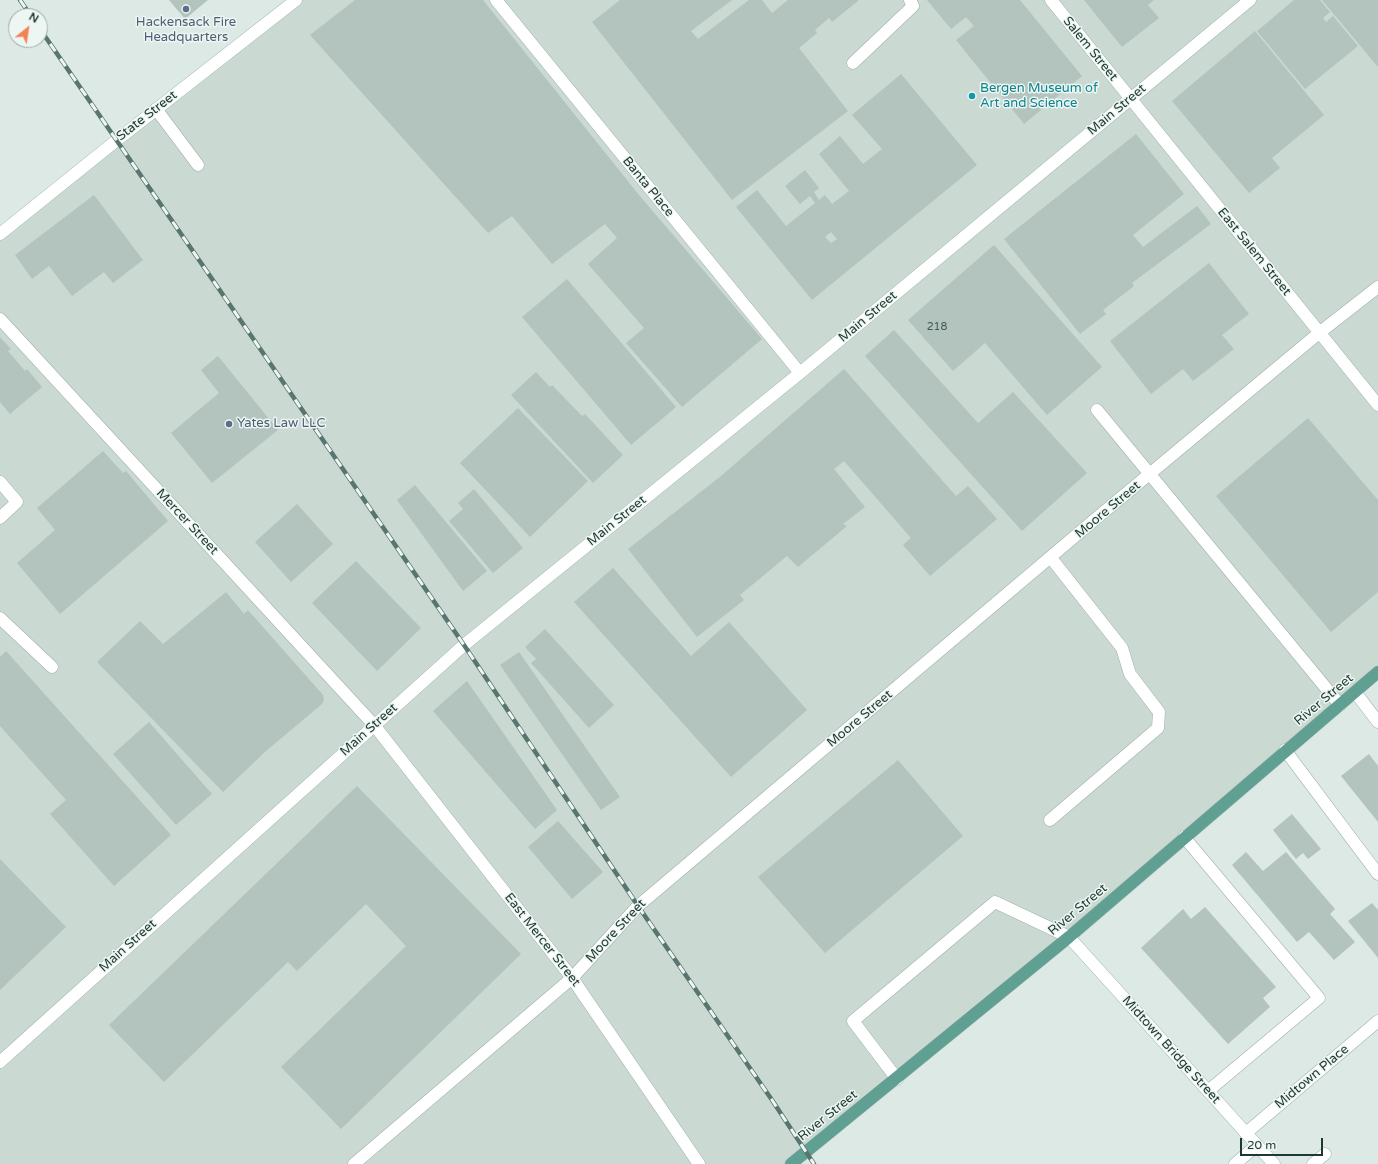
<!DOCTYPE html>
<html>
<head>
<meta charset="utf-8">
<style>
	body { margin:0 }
	#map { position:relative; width:1378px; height:1164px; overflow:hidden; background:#dde9e4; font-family:"Varela Round",sans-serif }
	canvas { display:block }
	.north { position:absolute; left:8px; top:8px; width:40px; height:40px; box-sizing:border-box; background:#edf6f2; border:1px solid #9aaaa6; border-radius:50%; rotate:30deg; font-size:11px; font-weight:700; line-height:16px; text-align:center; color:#1e3833 }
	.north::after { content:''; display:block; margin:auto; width:14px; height:18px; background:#f48150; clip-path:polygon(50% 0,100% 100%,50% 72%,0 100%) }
	.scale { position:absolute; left:1240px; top:1138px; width:83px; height:18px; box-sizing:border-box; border:2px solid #1e3833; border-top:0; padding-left:5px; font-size:12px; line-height:14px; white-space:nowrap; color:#1e3833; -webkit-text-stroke:3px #edf6f2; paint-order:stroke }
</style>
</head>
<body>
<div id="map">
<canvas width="1378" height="1164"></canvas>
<div class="north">N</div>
<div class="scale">20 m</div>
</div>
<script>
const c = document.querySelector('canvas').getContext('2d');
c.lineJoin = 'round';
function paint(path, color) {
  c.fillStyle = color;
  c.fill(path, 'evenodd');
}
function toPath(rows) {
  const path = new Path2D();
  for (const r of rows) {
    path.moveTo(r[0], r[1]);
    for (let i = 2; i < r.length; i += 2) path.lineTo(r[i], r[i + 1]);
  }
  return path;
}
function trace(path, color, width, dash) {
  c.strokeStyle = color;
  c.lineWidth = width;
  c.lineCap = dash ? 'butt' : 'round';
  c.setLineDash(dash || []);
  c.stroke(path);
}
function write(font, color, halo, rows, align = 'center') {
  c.font = font + ' "Varela Round",sans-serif';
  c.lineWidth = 3;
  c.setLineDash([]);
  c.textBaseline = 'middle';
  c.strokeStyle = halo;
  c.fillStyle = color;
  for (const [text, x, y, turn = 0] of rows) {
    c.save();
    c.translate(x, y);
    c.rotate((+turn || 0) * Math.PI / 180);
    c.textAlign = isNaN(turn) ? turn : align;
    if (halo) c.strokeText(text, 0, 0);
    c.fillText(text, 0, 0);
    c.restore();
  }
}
const built = toPath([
	[296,0,1378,0,1378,672,791,1164,0,1164,0,234]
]);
const building = toPath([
	[169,0,208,0,185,19],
	[355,0,483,0,639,195,762,339,682,407,626,343,644,328,588,264,617,238,605,224,552,264,512,216,488,233,310,35],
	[620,0,732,0,691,31,698,39,749,0,762,0,772,13,788,0,859,0,832,22,829,18,815,30,817,33,799,48,848,111,732,200,592,22],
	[927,0,1020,0,1082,76,1024,124,956,40,974,26,966,17,951,29],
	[1084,0,1154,0,1148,5,1159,18,1122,47],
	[1294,0,1320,0,1330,12,1323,18,1326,22,1333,16,1358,46,1305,89,1257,31],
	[1322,0,1378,0,1378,67,1337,18],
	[1255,31,1324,115,1272,158,1280,168,1249,193,1172,101],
	[901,74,977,165,812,300,736,207,757,190,786,226,815,203,810,196,800,204,785,186,805,170,819,188,814,192,819,200,825,195,832,204,849,191,819,154,840,136,863,164,882,149,852,115],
	[831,232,837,239,831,243,825,237],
	[1136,134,1184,194,1133,235,1143,247,1197,206,1211,224,1132,283,1134,286,1103,310,1106,314,1080,334,1004,239],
	[94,195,143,260,113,283,104,272,72,296,49,266,32,279,15,255],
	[994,245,1102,367,1047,415,985,343,953,371,908,320],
	[1209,263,1249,314,1222,335,1234,349,1193,381,1183,369,1151,394,1110,341],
	[567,279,676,407,631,445,522,317],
	[894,330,978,423,1013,392,1087,473,1022,531,865,356],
	[0,337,11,349,8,351,25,371,27,369,42,387,10,414,0,402],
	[218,356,278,430,212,483,171,433,219,393,201,370],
	[844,369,956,496,968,486,997,519,930,576,903,545,911,538,844,461,834,469,865,507,843,524,847,526,798,567,787,556,740,595,744,600,697,637,628,549,721,476],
	[536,372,550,387,552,385,582,416,585,414,623,455,593,483,511,395],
	[518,408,588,481,530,537,460,463],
	[1308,418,1378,500,1378,592,1331,632,1216,496],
	[103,451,123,473,126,471,168,521,60,614,17,563,55,530,37,508],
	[415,485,487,571,463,591,397,500],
	[474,489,523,548,493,573,449,521,463,509,458,503],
	[297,504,333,544,291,582,255,542],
	[356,561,421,628,377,671,312,603],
	[613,568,691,656,729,622,807,710,731,777,574,602],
	[226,592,244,614,248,610,323,695,324,700,322,704,266,751,223,792,97,662,140,621,163,644],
	[545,629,614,705,589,728,531,663,536,659,525,647],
	[6,651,171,835,114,886,50,814,66,800,0,726,0,657],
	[519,652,620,797,601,810,500,665],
	[467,681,557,810,535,829,433,711],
	[149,722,212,794,176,825,113,754],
	[1369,754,1378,766,1378,822,1341,776],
	[898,760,963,836,825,953,758,877],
	[357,786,521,954,341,1129,281,1067,406,946,366,904,297,971,288,962,164,1082,109,1025],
	[1292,814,1321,849,1308,859,1303,853,1296,859,1273,830],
	[558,821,603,872,572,899,528,847],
	[1246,852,1263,871,1286,852,1335,909,1330,914,1355,942,1334,960,1309,932,1297,942,1232,865],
	[0,859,66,927,0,990],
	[1372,903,1378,910,1378,958,1348,921],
	[1205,907,1276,987,1263,998,1270,1007,1228,1044,1141,948,1183,909,1191,919]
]);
const lane = toPath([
	[853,63,913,6,910,0],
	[156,109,198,165],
	[1097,410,1340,705],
	[0,482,17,502,0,518],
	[0,618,52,667],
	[1355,692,1378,722],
	[1285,750,1378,874],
	[1050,820,1158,728,1159,712,1130,674,1122,648,1051,558],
	[1184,837,1319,998,1208,1091],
	[897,1079,853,1021,995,902,1069,937],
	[1235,1164,1257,1145],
	[1313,1164,1325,1154]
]);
const street = toPath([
	[496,0,800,373],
	[1051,0,1378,405],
	[0,319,374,725,572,978,699,1164],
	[1246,1133,1378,1021],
	[354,1164,572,978,638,906,1093,521,1319,333,1378,287]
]);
const secondary = toPath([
	[0,234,117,140,296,0],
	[1069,937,1274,1164],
	[0,1062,464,645,800,373,1250,0]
]);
const primary = toPath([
	[791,1164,1069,937,1378,672]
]);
const rail = toPath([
	[20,0,31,16],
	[40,29,464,645,638,906,772,1100,814,1164]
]);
const markers = [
	[186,9,4,"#5c6f8a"],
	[972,96,4,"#0f9aa8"],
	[229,424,4,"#5c6f8a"]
];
const numberNames = [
	["218",937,327]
];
const serviceNames = [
	["Hackensack Fire",186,23],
	["Headquarters",186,38],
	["Yates Law LLC",237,424,"left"]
];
const streetNames = [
	["Salem Street",1090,49,51],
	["Main Street",1117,110,-40],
	["State Street",147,116,-38],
	["Banta Place",648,187,51],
	["East Salem Street",1254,252,51],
	["Main Street",868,317,-40],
	["Moore Street",1108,510,-40],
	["Main Street",617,521,-39],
	["Mercer Street",187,522,47],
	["River Street",1324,700,-40],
	["Moore Street",860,719,-40],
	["Main Street",369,730,-42],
	["River Street",1078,910,-40],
	["Moore Street",616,931,-47],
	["East Mercer Street",542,940,52],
	["Main Street",128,946,-42],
	["Midtown Bridge Street",1171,1050,48],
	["Midtown Place",1312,1077,-40],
	["River Street",828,1116,-39]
];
const cultureNames = [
	["Bergen Museum of",980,89],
	["Art and Science",980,104]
];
paint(built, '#cbd9d3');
paint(building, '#b2c4bd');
trace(lane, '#a0b0ab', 13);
trace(street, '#a0b0ab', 13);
trace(secondary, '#9cb5ad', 13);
trace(primary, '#bcc3c2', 13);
trace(lane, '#fff', 12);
trace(street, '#fff', 12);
trace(secondary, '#fff', 12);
trace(primary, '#60a093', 12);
trace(rail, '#58756f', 4.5);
trace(rail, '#edf6f2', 3, [9]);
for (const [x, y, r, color] of markers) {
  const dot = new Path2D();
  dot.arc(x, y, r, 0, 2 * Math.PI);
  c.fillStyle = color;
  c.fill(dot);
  trace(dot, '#edf6f2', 1.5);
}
write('11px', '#435b56', null, numberNames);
write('13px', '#4e5e75', '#edf6f2', serviceNames);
write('13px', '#1e3833', '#edf6f2', streetNames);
write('13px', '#0d838f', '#edf6f2', cultureNames, 'left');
</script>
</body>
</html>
